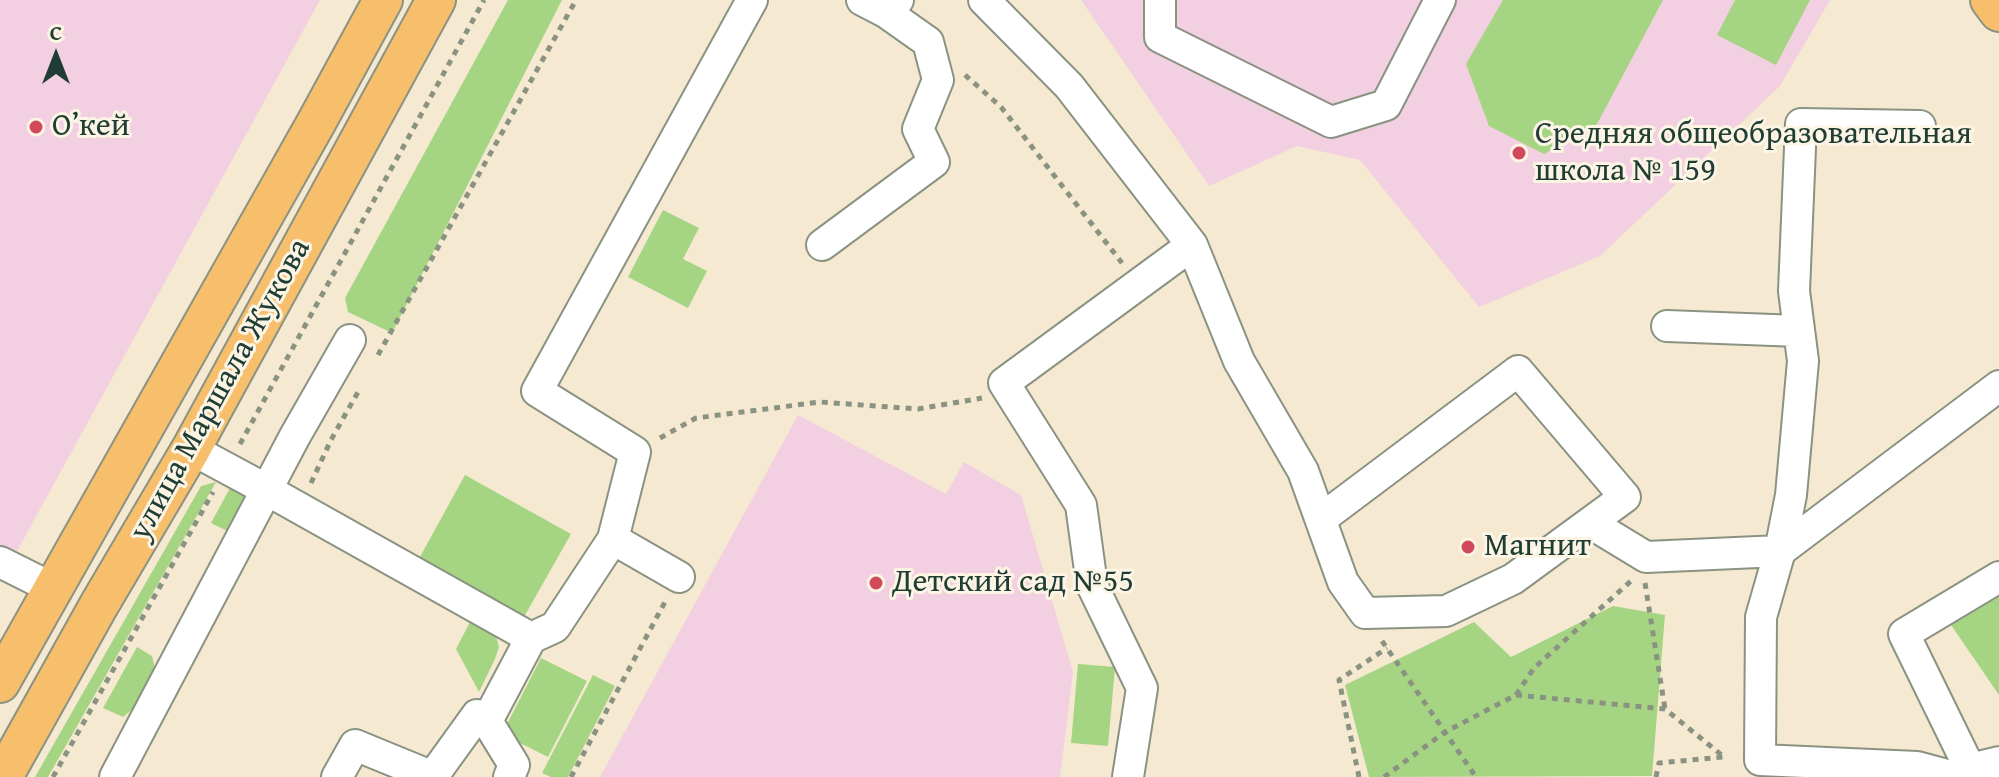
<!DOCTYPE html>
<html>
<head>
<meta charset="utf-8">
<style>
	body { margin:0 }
	#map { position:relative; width:1999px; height:777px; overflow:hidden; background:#f6e9d1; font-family:"Gentium Book Plus",serif }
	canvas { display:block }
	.north { position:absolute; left:16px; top:16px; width:80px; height:80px; -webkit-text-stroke:6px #fcf5e5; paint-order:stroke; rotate:0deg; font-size:22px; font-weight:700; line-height:32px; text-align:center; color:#1f3d34 }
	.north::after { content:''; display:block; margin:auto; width:28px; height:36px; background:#1f3d34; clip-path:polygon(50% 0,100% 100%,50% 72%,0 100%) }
</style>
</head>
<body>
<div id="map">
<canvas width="1999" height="777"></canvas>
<div class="north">С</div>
</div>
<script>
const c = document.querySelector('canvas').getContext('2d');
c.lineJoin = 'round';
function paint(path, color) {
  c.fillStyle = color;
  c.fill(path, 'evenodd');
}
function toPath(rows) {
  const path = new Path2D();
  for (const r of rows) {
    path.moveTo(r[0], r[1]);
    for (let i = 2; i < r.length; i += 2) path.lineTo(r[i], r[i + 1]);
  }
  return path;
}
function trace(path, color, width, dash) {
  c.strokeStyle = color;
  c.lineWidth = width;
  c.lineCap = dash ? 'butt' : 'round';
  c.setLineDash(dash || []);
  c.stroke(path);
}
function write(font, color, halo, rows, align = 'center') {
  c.font = font + ' "Gentium Book Plus",serif';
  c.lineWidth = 6;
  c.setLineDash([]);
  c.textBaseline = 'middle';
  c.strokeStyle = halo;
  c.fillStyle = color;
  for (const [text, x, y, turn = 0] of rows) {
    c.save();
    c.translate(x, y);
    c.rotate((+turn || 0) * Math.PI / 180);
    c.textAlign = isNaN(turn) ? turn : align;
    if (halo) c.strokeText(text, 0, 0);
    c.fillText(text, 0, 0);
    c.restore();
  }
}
const built = toPath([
	[0,0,320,0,0,582],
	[1081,0,1830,0,1780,86,1600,256,1479,307,1360,160,1297,146,1209,186],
	[798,415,946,494,964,462,1021,495,1073,672,1060,777,600,777]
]);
const green = toPath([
	[508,0,562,0,392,333,348,312,345,298],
	[1503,0,1663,0,1597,124,1544,154,1489,126,1466,64],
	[1735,0,1810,0,1776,65,1717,35],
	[663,210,699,228,683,259,707,271,688,308,628,277],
	[465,475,571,534,520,624,415,566],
	[216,482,48,777,35,777,201,486],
	[230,488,241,492,247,500,237,529,227,531,211,523],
	[1999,590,1999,695,1947,619],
	[1613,606,1665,615,1652,776,1369,777,1345,685,1474,622,1511,657],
	[470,622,496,636,499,647,495,659,479,692,456,649],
	[137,647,152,656,156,672,138,705,123,717,103,708],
	[541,658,587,681,548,757,502,734],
	[1078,664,1115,667,1108,746,1071,743],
	[593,675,615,686,568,777,551,777,542,773]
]);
const path = toPath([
	[965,75,1001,107,1122,263],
	[378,355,576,0],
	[660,438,696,418,820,402,918,409,982,398],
	[240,444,484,0],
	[311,483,331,440,358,392],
	[1645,583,1665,709],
	[1382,641,1476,777],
	[1516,695,1665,709,1724,757],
	[53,777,213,492],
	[571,777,665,602],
	[1359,777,1339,680,1387,648],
	[1384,777,1445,732,1516,695,1534,668,1631,581],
	[1656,777,1659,763,1723,757]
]);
const minor = toPath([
	[862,0,887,13,898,0],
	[984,0,1069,86,1192,245,1239,361,1303,471,1343,582,1365,613,1446,611,1513,579,1625,497,1518,371,1321,519],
	[1160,0,1160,37,1331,122,1386,105,1440,0],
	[1920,126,1801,124,1794,291,1803,361,1791,495,1780,551,1761,617,1760,760,1917,767,1954,777],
	[822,245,934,162,918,129,938,80,928,42,887,13],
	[1667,326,1799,331],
	[191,449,267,490,531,638],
	[1590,523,1646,557,1780,551,1999,386],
	[613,539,679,577],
	[0,562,54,589],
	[1970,769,1999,762],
	[433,776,477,715,487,721],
	[115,777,295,436,350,340],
	[337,777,355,745,433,777],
	[509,777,514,765,487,721,531,638,555,627,613,539,635,452,537,391,752,0],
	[1128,777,1142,688,1092,585,1081,505,1004,383,1192,245],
	[1970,777,1970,769,1904,634,1999,577]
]);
const major = toPath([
	[1990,0,1999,12],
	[0,683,316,123,383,0],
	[3,777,99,605,191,449,436,0]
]);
const markers = [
	[36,127,8,"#d1495b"],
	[1519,153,8,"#d1495b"],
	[1468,547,8,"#d1495b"],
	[876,583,8,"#d1495b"]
];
const poiNames = [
	["О’кей",52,127],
	["Средняя общеобразовательная",1535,135],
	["школа № 159",1535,172],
	["Магнит",1484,547],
	["Детский сад №55",892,583]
];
const streetNames = [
	["улица Маршала Жукова",221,390,-61]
];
paint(built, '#f2cfe1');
paint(green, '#a5d583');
trace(minor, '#8a9382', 34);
trace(major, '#8a9382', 42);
trace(path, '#8a9382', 5, [6, 6]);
trace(minor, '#fff', 30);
trace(major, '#f7bf6c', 38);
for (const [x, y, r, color] of markers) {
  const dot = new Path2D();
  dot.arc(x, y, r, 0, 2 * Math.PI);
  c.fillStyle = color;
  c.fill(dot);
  trace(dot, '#fcf5e5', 3);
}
write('32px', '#1f3d34', '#fcf5e5', poiNames, 'left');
write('32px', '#1f3d34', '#fcf5e5', streetNames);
</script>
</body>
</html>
